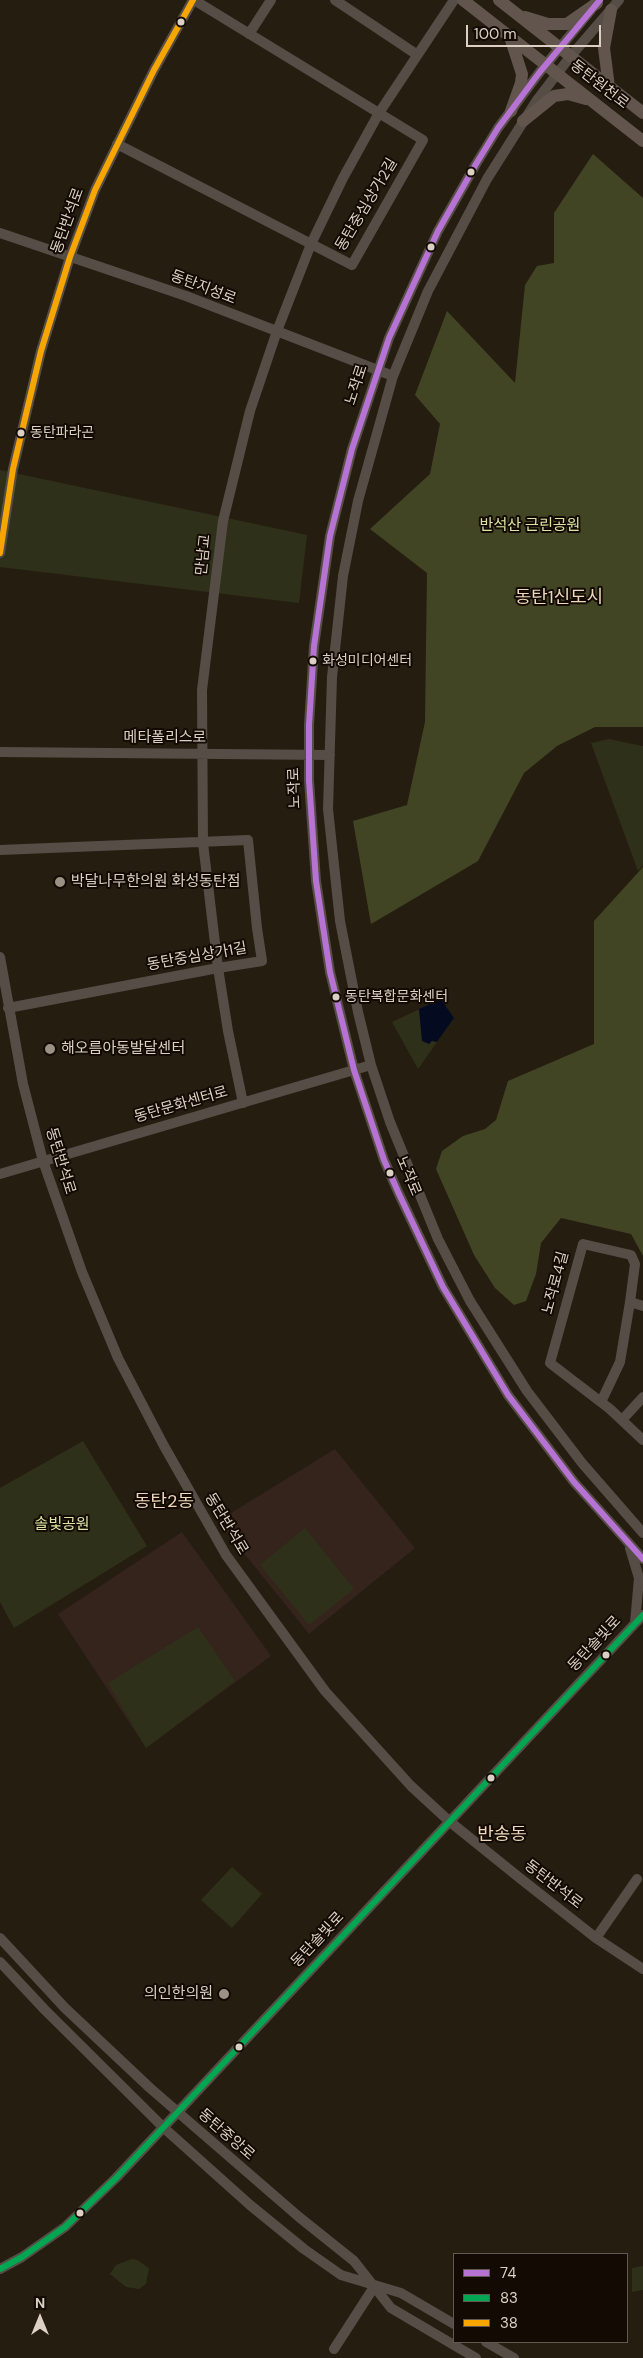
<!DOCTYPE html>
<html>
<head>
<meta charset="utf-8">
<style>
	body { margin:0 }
	#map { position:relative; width:643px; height:2358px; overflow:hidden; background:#261d11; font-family:"DM Sans",sans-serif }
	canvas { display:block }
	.legend { position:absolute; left:453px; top:2253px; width:175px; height:90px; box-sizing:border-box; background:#120a03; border:1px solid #625950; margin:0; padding:6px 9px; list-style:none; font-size:15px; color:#dbd0c3 }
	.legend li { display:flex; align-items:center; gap:10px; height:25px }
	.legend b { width:25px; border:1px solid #625950 }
	.north { position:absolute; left:15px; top:2293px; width:50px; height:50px; -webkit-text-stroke:4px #120a03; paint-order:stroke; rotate:0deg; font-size:14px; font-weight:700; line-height:20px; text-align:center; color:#dbd0c3 }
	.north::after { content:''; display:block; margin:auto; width:18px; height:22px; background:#dbd0c3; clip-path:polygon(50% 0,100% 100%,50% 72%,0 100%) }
	.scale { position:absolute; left:466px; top:25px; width:135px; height:22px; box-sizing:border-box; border:2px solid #dbd0c3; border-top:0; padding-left:6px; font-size:15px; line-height:18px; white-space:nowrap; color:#dbd0c3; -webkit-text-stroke:4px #120a03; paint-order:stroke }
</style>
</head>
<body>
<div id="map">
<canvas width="643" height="2358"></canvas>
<ul class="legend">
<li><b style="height:6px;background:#b673d3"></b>74</li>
<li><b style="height:6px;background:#00a651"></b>83</li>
<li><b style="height:6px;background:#f7a600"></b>38</li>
</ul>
<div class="north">N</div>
<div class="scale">100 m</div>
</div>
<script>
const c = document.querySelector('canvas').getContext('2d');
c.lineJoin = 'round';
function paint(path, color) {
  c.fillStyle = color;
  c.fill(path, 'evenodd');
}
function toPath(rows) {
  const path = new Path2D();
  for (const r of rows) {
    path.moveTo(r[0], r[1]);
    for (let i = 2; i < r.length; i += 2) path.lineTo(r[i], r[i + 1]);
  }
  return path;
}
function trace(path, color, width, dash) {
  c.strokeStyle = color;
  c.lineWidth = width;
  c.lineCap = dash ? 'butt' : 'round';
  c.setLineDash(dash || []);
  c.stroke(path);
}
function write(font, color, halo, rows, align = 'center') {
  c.font = font + ' "DM Sans","Noto Sans KR",sans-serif';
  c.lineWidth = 4;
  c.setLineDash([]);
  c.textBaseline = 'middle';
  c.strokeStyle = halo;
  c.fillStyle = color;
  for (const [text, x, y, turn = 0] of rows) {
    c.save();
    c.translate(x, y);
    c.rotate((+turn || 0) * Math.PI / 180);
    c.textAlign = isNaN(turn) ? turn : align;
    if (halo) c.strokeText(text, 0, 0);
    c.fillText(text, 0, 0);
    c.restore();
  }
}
const education = toPath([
	[335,1449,415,1548,309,1634,218,1521],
	[182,1532,271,1656,146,1748,58,1614]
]);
const green = toPath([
	[0,470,307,535,299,603,0,567],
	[609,739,643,746,643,865,638,871,591,743],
	[441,999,454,1018,418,1069,392,1022],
	[83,1441,147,1546,14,1628,0,1602,0,1488],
	[305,1528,354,1589,309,1625,260,1565],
	[198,1627,235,1681,146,1748,108,1683],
	[232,1867,262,1894,232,1928,201,1900],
	[132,2259,137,2260,149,2268,146,2284,139,2289,126,2287,110,2274,116,2265],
	[643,2266,643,2290,632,2292,632,2268]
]);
const forest = toPath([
	[593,154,643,198,643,727,595,727,557,746,524,773,478,861,371,924,353,821,407,805,425,722,427,573,370,529,430,474,440,424,415,395,447,311,515,383,525,285,537,266,554,263,554,213],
	[643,867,643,1256,631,1234,561,1218,541,1243,536,1274,526,1301,514,1305,495,1288,474,1255,436,1169,442,1151,463,1136,485,1129,496,1120,508,1081,594,1044,594,921]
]);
const water = toPath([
	[441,999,454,1018,437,1042,432,1041,429,1044,422,1041,419,1009]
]);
const minor = toPath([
	[335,0,416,54],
	[619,0,570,57,537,100,487,179,428,291,393,376,358,501,343,576,332,677,328,809,340,921,358,1012,371,1065,390,1122,438,1239,470,1301,527,1391,582,1463,643,1533],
	[591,10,539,73,498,128,476,164,438,231,389,338,352,449,330,536,314,646,309,725,309,780,316,881,330,972,354,1070,384,1160,399,1194,443,1287,508,1395,574,1482,643,1559],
	[249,34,271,0],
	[117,144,352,265,423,140,194,0],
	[0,233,186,296,393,376],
	[0,553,13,469,41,351,70,257,95,190,154,70,193,0],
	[0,752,330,755],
	[0,850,248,840,257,928,262,961,218,968,8,1008],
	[0,957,23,1084,43,1161,82,1272,118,1358,164,1446,226,1555,325,1691,411,1786,449,1821,521,1879,596,1938,643,1969],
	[243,1103,228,1031,218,968,203,843,202,690,223,521,250,411,277,331,311,244,343,178,379,113,454,0],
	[0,1174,371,1065],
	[643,1306,630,1302,635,1264,631,1255,583,1244,550,1363,610,1409,643,1440],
	[601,1402,620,1362,630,1302],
	[622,1420,643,1397],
	[630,1548,639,1578,635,1623],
	[0,1938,65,2008,150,2088,299,2217,354,2261,391,2308,476,2358],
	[596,1938,637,1879],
	[0,1962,45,2010,164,2128,250,2205,304,2249,341,2275,401,2293,454,2324],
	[0,2269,22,2257,65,2227,116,2178,643,1615],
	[486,2342,514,2358],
	[334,2349,374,2287]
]);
const major = toPath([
	[463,0,643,141],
	[499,0,643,113],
	[525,17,548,24,567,24,597,3],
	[510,37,522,74,521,83,511,111],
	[609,87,604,48,611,10],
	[523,121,554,96,568,94,586,99]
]);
const bus1 = toPath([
	[600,0,539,73,498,128,476,164,438,231,389,338,352,449,330,536,314,646,309,725,309,780,316,881,330,972,354,1070,384,1160,399,1194,443,1287,508,1395,574,1482,643,1559]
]);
const bus2 = toPath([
	[0,2269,22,2257,65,2227,116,2178,643,1615]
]);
const bus3 = toPath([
	[0,553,13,469,41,351,70,257,95,190,154,70,193,0]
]);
const markers = [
	[181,22,4.5,"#dbd0c3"],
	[471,172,4.5,"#dbd0c3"],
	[431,247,4.5,"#dbd0c3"],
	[21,433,4.5,"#dbd0c3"],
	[313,661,4.5,"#dbd0c3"],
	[60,882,6,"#9c9185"],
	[336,997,4.5,"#dbd0c3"],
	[50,1049,6,"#9c9185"],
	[390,1173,4.5,"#dbd0c3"],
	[606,1655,4.5,"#dbd0c3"],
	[491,1778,4.5,"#dbd0c3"],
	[224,1994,6,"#9c9185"],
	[239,2047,4.5,"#dbd0c3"],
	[80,2213,4.5,"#dbd0c3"]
];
const busNames = [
	["동탄파라곤",30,433],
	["화성미디어센터",322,661],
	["동탄복합문화센터",345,997]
];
const streetNames = [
	["동탄원천로",599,85,38],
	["동탄중심상가2길",367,205,-59],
	["동탄반석로",68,221,-70],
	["동탄지성로",203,288,21],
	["노작로",357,385,-72],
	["만남교",204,555,-84],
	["메타폴리스로",165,738],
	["노작로",295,788,-92],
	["동탄중심상가1길",197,957,-10],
	["동탄문화센터로",181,1105,-16],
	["동탄반석로",60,1161,73],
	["노작로",408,1176,67],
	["노작로4길",556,1283,-75],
	["동탄반석로",226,1524,59],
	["동탄솔빛로",595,1644,-47],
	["동탄반석로",553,1885,38],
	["동탄솔빛로",318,1940,-47],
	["동탄중앙로",226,2135,41]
];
const parkNames = [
	["반석산 근린공원",530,526],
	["솔빛공원",62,1525]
];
const poiNames = [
	["박달나무한의원 화성동탄점",71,882],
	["해오름아동발달센터",61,1049],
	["의인한의원",213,1994,"right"]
];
const quarterNames = [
	["동탄1신도시",559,598],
	["동탄2동",164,1502],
	["반송동",502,1835]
];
paint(education, '#34241b');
paint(green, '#2f3019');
paint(forest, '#424524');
paint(water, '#040b20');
trace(minor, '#564e46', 10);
trace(major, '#62554d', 12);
trace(bus1, '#b673d3', 6);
trace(bus2, '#00a651', 6);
trace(bus3, '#f7a600', 6);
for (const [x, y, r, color] of markers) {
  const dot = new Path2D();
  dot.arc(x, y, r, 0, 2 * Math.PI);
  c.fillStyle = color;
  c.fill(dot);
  trace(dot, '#120a03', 2);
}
write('14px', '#dbd0c3', '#120a03', busNames, 'left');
write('15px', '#dbd0c3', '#120a03', streetNames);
write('15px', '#dbe4a3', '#120a03', parkNames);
write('15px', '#dbd0c3', '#120a03', poiNames, 'left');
write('18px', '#eed7bc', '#120a03', quarterNames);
</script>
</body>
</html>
